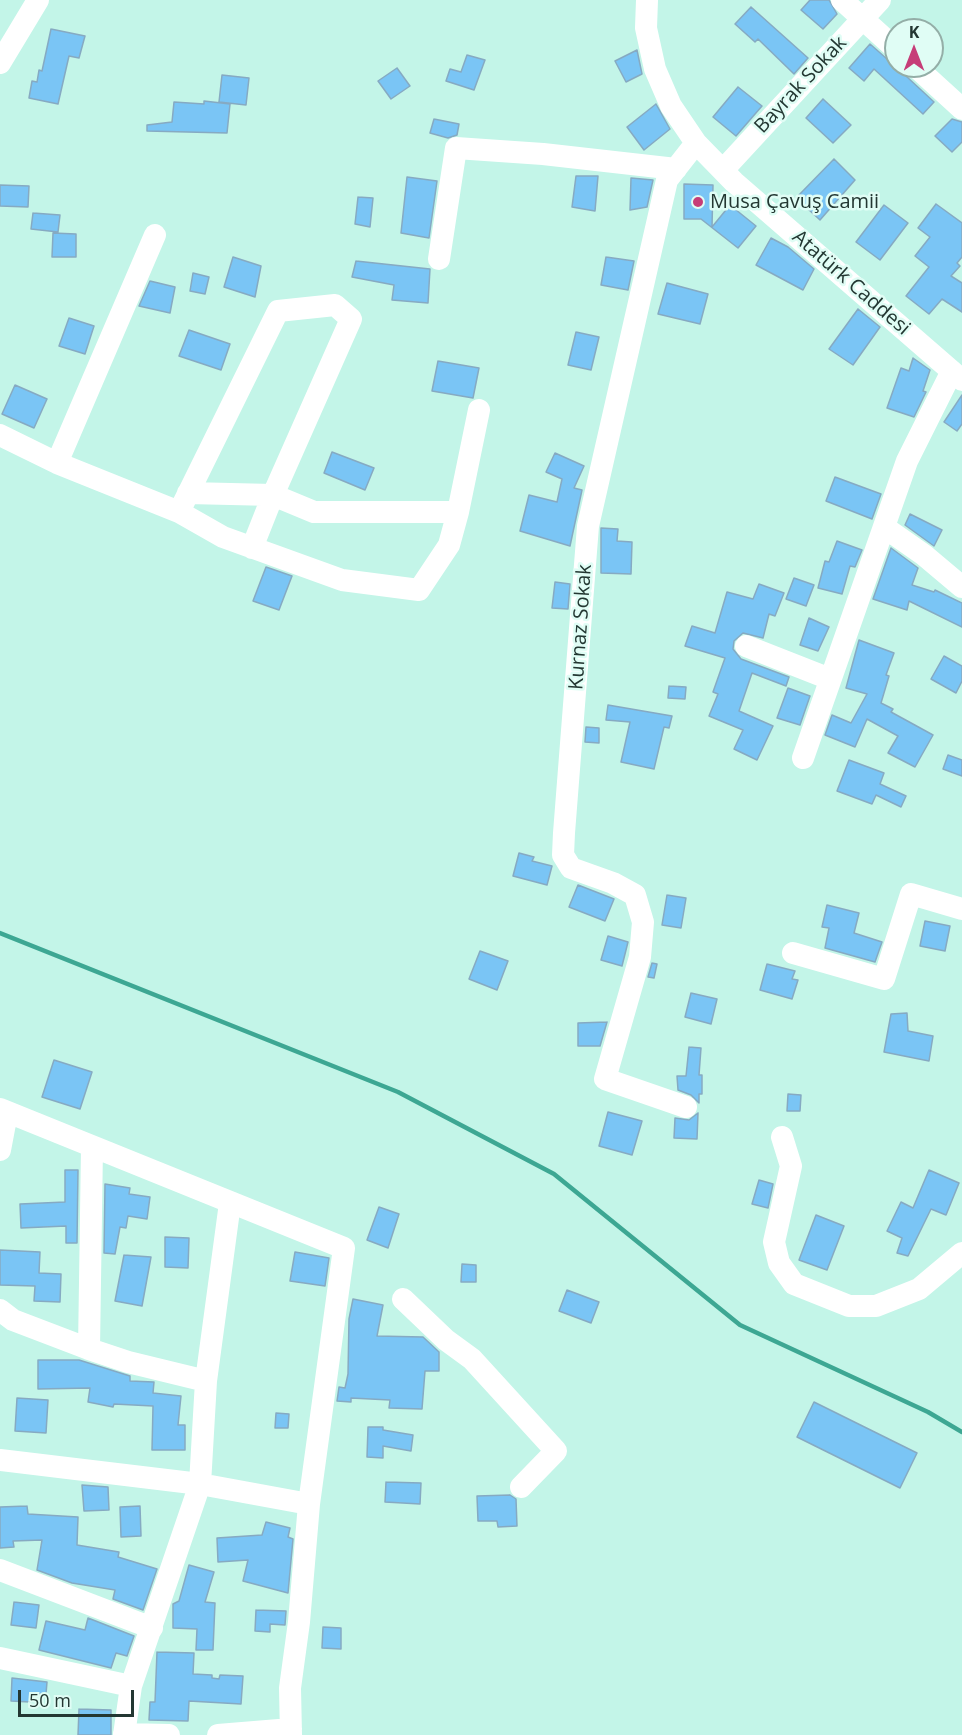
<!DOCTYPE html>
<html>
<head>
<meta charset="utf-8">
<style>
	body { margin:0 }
	#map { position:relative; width:962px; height:1735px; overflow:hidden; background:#c3f5e8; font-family:"Open Sans",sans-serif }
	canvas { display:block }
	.north { position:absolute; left:884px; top:18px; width:60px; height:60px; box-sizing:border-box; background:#e0fdf5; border:2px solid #94aea7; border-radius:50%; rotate:0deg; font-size:16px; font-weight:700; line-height:24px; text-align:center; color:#233732 }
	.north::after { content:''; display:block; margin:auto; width:21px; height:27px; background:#c63d78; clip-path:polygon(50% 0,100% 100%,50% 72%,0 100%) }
	.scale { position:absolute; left:18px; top:1690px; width:116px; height:27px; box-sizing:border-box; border:3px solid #233732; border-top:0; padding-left:8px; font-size:18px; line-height:21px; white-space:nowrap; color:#233732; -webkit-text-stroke:4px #e0fdf5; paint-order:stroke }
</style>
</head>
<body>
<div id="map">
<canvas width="962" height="1735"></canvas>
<div class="north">K</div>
<div class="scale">50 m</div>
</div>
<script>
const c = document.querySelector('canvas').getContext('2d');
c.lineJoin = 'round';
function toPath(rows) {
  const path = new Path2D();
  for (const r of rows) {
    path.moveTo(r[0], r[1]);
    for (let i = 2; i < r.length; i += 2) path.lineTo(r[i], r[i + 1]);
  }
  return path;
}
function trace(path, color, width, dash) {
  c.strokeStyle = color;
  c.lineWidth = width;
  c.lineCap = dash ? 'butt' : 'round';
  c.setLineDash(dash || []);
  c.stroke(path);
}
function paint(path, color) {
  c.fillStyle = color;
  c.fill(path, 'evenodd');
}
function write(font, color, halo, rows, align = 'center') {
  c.font = font + ' "Open Sans",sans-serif';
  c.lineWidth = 5;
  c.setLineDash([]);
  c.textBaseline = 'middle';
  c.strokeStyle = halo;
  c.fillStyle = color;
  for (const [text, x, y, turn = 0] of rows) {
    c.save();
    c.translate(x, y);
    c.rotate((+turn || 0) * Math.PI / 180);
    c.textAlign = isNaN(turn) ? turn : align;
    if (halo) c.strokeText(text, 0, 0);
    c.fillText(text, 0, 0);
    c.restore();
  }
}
const stream = toPath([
	[0,933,398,1092,554,1174,740,1325,928,1412,962,1432]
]);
const building = toPath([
	[810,0,829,0,837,14,823,29,801,10,810,0],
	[751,7,808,58,794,74,758,39,755,42,735,24,751,7],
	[51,29,85,36,79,58,69,56,58,104,29,98,32,81,37,82,39,70,42,71,51,29],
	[870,44,887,59,896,62,896,66,902,66,906,76,934,102,923,114,874,69,864,81,849,68,870,44],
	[637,50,642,74,626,82,615,61,637,50],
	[467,55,485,60,474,90,446,81,450,69,461,72,467,55],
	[397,68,410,86,391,99,378,81,397,68],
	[222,75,249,78,246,105,219,102,222,75],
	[738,87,762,106,736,136,713,117,738,87],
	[823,99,851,125,833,143,806,118,823,99],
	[204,101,230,104,227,133,147,131,147,125,172,122,174,102,204,104,204,101],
	[656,104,670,129,644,150,627,127,656,104],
	[434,119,459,124,457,135,448,138,430,133,434,119],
	[952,119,962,122,962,142,952,152,935,136,952,119],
	[834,159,855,180,820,220,796,198,834,159],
	[576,176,598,176,595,211,572,207,576,176],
	[407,177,437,181,429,238,401,233,407,177],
	[631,178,653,180,647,207,630,210,631,178],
	[684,184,713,185,712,227,730,205,756,226,738,248,701,219,684,219,684,184],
	[0,185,29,186,28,207,0,206,0,185],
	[358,197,373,198,370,227,355,224,358,197],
	[936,204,962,223,962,257,957,263,960,266,951,276,962,283,962,312,942,299,929,314,906,296,929,267,915,256,930,237,918,228,936,204],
	[884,205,908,223,880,260,856,242,884,205],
	[33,213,60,215,58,232,31,229,33,213],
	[53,233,76,234,76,257,52,257,53,233],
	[771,238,788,247,814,269,803,290,756,265,771,238],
	[233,257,261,266,255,297,224,287,233,257],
	[606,257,634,261,628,290,601,285,606,257],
	[356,261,430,269,428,303,392,300,394,285,352,277,356,261],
	[193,273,209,277,205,294,190,291,193,273],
	[150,281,175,287,170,313,139,306,150,281],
	[667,283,708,294,700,324,658,314,667,283],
	[858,309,880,327,853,365,829,349,858,309],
	[69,318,94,326,85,354,59,346,69,318],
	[189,330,230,344,221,370,179,356,189,330],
	[576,332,599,337,591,370,568,365,576,332],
	[913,358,930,370,923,391,926,392,914,417,887,408,901,368,909,371,913,358],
	[438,361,479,368,473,398,432,391,438,361],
	[15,385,47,399,34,428,2,414,15,385],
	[962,395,962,424,957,431,944,422,962,395],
	[332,452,374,468,365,490,324,473,332,452],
	[555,453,584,466,574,488,582,490,570,546,520,531,529,495,557,502,562,479,546,472,555,453],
	[835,477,881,494,872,519,826,501,835,477],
	[910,514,942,530,934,546,905,525,910,514],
	[601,528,618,529,617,541,632,542,631,574,601,573,601,528],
	[837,541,862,550,855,567,850,566,842,594,818,588,825,561,829,562,837,541],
	[891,548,918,568,912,585,934,592,935,590,962,603,962,627,909,601,907,610,873,599,891,548],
	[266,567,292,576,279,610,253,601,266,567],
	[794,578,814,585,806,606,786,599,794,578],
	[555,582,570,584,568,609,552,608,555,582],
	[759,584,784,593,775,616,769,614,763,638,743,633,734,641,733,649,741,659,789,677,786,686,752,673,739,711,773,726,757,760,734,749,743,730,709,716,718,694,713,692,725,658,685,646,692,626,715,633,727,592,753,599,759,584],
	[809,618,829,627,818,651,800,645,809,618],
	[859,640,894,653,886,675,889,676,881,703,893,709,891,712,933,735,915,767,888,753,898,736,867,719,855,747,825,735,832,715,851,723,867,694,846,688,859,640],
	[944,656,962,666,962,681,956,693,931,679,944,656],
	[669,686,686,687,685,699,668,698,669,686],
	[788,688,810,696,800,725,777,718,788,688],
	[608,705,672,716,669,728,664,727,654,769,621,762,630,722,606,720,608,705],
	[586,727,599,728,599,743,585,742,586,727],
	[948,755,962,760,962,776,943,769,948,755],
	[849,760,884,773,880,784,906,796,901,807,876,795,872,804,837,791,849,760],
	[519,853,534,857,532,861,552,866,547,885,513,876,519,853],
	[578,885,614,899,605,921,569,907,578,885],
	[667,895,686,898,681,928,662,925,667,895],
	[827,905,859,913,854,933,882,942,875,962,825,948,829,928,822,927,827,905],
	[925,921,950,926,945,951,920,946,925,921],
	[608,936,628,942,622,966,601,960,608,936],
	[480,951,508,961,497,990,469,979,480,951],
	[652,963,657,964,654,978,648,977,652,963],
	[767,964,795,971,792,979,798,980,792,999,760,990,767,964],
	[691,993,717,999,711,1024,685,1017,691,993],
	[907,1013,908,1031,933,1036,929,1061,884,1052,891,1014,907,1013],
	[607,1022,600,1046,578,1046,578,1023,607,1022],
	[689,1047,701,1048,699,1075,702,1075,702,1094,699,1094,699,1103,691,1095,678,1090,677,1076,686,1076,689,1047],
	[54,1060,92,1072,80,1109,42,1097,54,1060],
	[788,1094,801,1095,800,1111,787,1111,788,1094],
	[608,1112,642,1121,632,1155,599,1146,608,1112],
	[698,1113,697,1139,674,1138,675,1118,689,1120,698,1113],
	[65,1170,78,1170,77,1243,66,1243,66,1226,21,1228,20,1204,65,1202,65,1170],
	[929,1170,959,1183,946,1215,931,1209,908,1256,897,1253,902,1238,887,1231,901,1202,913,1208,929,1170],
	[759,1180,773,1184,768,1208,752,1204,759,1180],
	[105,1184,130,1188,129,1194,150,1197,147,1219,128,1216,126,1228,120,1227,115,1254,104,1253,105,1184],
	[379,1207,399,1214,388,1248,367,1240,379,1207],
	[816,1215,844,1226,827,1270,799,1260,816,1215],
	[165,1237,189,1238,188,1268,165,1267,165,1237],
	[0,1250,40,1252,39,1273,61,1274,60,1302,34,1301,35,1286,0,1285,0,1250],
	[295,1252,329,1258,325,1286,290,1281,295,1252],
	[124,1255,151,1257,142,1306,115,1301,124,1255],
	[462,1264,476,1265,476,1282,461,1282,462,1264],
	[567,1290,599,1302,591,1323,559,1311,567,1290],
	[353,1299,383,1305,377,1336,423,1337,439,1352,439,1371,425,1371,422,1409,389,1408,390,1400,351,1398,351,1402,337,1401,339,1387,345,1388,348,1374,349,1319,353,1299],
	[38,1360,79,1360,130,1376,130,1381,154,1382,153,1393,181,1396,178,1425,185,1425,185,1450,152,1450,153,1406,114,1404,113,1407,88,1402,90,1388,38,1389,38,1360],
	[17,1398,48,1400,46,1433,15,1431,17,1398],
	[814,1402,917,1453,900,1488,797,1437,814,1402],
	[276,1413,289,1414,288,1428,275,1428,276,1413],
	[368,1427,383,1427,383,1430,413,1435,411,1451,383,1446,383,1458,367,1457,368,1427],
	[386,1482,421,1483,420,1504,385,1502,386,1482],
	[82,1485,108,1487,109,1510,84,1511,82,1485],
	[510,1495,516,1499,517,1526,498,1527,497,1521,478,1521,477,1496,510,1495],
	[27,1506,28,1514,78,1517,77,1545,119,1552,118,1557,157,1569,143,1610,113,1599,115,1590,72,1583,37,1570,42,1540,13,1541,14,1547,0,1548,0,1507,27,1506],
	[140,1506,141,1536,121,1537,120,1507,140,1506],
	[266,1522,290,1528,288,1537,293,1539,288,1593,243,1581,248,1560,218,1562,217,1538,262,1535,266,1522],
	[189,1565,214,1572,205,1602,215,1603,213,1650,196,1650,197,1629,173,1628,173,1604,179,1601,189,1565],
	[14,1602,39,1605,36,1628,11,1625,14,1602],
	[256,1610,286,1611,285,1625,270,1624,270,1632,255,1631,256,1610],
	[88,1618,134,1636,127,1656,116,1653,111,1668,39,1650,46,1621,85,1630,88,1618],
	[323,1627,341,1628,341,1649,322,1648,323,1627],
	[157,1652,194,1653,193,1674,212,1675,212,1678,219,1679,220,1675,243,1676,241,1704,189,1701,188,1721,149,1720,150,1702,155,1702,157,1652],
	[12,1678,47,1682,46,1694,30,1693,30,1702,11,1701,12,1678],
	[79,1709,111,1710,111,1735,78,1735,79,1709]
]);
const minor = toPath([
	[647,0,646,28,655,69,671,106,696,143,734,182,962,380],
	[842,0,896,49],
	[0,63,38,0],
	[915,66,962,109],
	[723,170,880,0],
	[439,259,456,148,543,154,676,169],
	[0,435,57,463,179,512,223,537,342,580,419,590,449,545,458,512,314,512,273,495,351,319,335,305,278,311,179,512],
	[57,463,155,235],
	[188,493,273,495,252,548],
	[458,512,479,410],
	[884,527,924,555,962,587],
	[746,646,830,679],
	[803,758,907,461,952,371],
	[793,953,884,979,911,894,962,909],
	[686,1107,605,1079,640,957,643,922,635,895,613,883,571,868,563,855,564,833,588,526,667,180,696,143],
	[0,1109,344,1248,309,1504,299,1622,290,1688,291,1735],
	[782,1137,791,1166,774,1242,779,1263,794,1284,849,1306,876,1306,919,1289,962,1253],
	[0,1150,7,1113],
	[403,1299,446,1340,472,1359,556,1451,521,1487],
	[0,1310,13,1320,89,1349,128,1362,206,1381],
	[89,1349,92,1147],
	[0,1460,200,1484,309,1504],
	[0,1570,152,1628],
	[0,1658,131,1686],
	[124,1734,169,1735],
	[124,1735,131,1686,200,1484,206,1381,230,1203],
	[218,1735,291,1729]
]);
const markers = [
	[698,202,6,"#c63d78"]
];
const streetNames = [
	["Bayrak Sokak",801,85,-47],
	["Atatürk Caddesi",851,283,41],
	["Kurnaz Sokak",581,627,-86]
];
const poiNames = [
	["Musa Çavuş Camii",710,202]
];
trace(stream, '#3da793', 4.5);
paint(building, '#7ac5f5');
trace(building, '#86aac2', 1.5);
trace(minor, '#fff', 22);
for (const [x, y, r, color] of markers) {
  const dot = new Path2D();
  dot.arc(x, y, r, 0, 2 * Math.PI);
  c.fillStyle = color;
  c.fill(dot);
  trace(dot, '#e0fdf5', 2);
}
write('20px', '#233732', '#e0fdf5', streetNames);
write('20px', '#233732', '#e0fdf5', poiNames, 'left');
</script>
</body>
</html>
